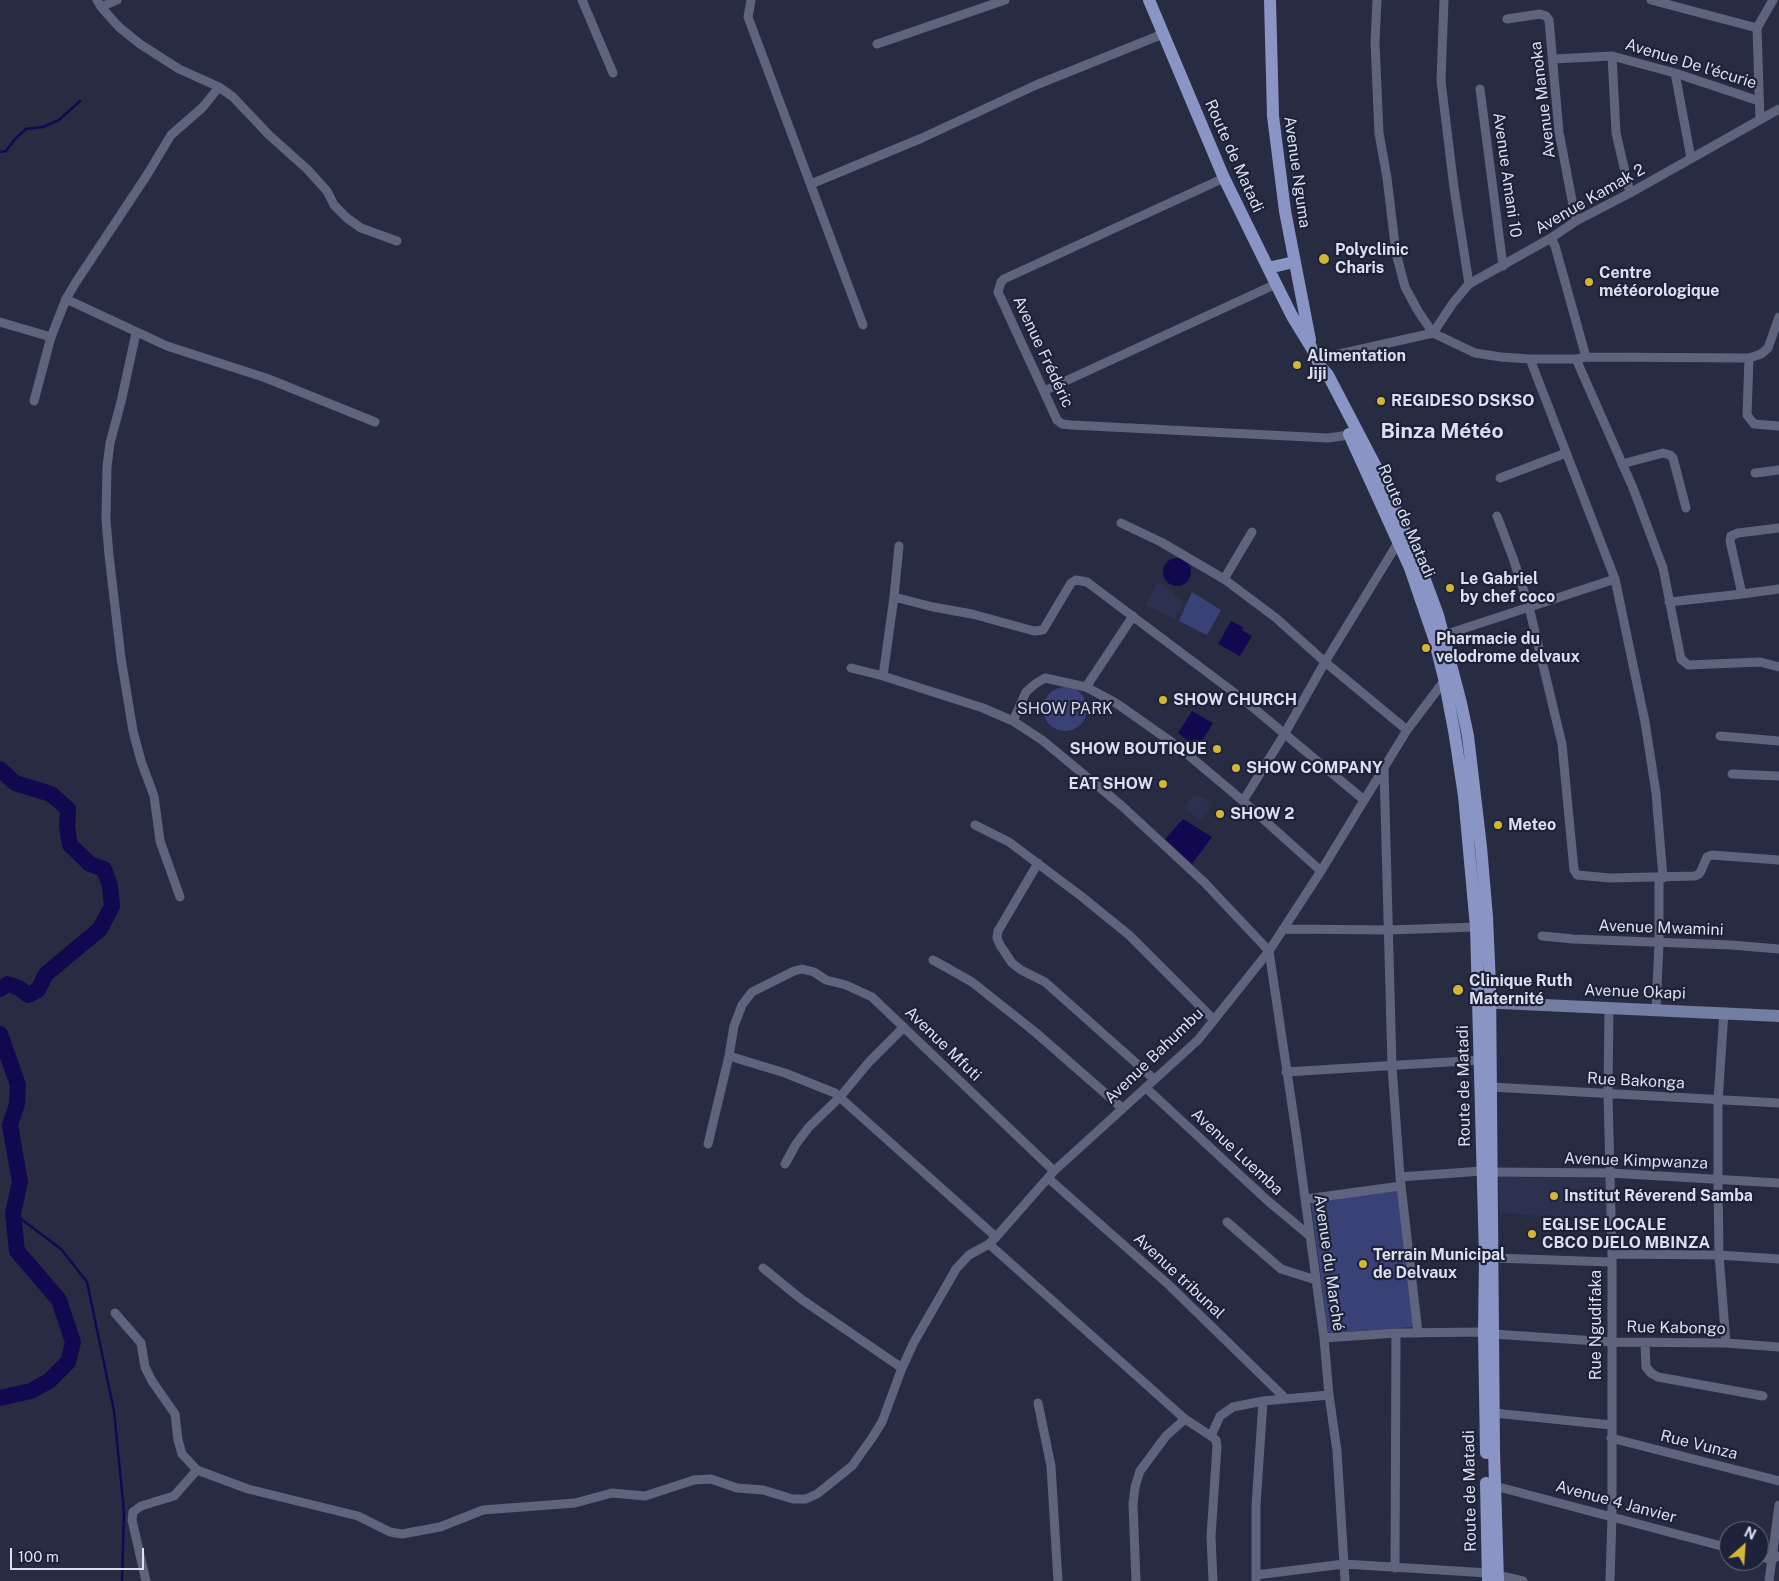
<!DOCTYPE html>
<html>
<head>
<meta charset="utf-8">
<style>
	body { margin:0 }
	#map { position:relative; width:1779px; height:1581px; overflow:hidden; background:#282c43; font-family:"Public Sans",sans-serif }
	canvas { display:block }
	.north { position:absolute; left:1719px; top:1521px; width:50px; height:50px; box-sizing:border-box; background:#1e2239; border:1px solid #6a6e82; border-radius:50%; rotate:26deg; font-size:14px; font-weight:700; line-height:20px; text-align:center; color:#dcdfef }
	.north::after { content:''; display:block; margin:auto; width:18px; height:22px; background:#d4b635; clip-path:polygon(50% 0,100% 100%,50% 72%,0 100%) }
	.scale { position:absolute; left:10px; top:1548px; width:134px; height:22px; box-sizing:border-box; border:2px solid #dcdfef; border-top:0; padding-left:6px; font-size:15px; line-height:18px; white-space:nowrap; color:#dcdfef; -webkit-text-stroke:4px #1e2239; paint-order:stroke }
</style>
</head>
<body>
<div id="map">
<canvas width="1779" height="1581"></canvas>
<div class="north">N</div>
<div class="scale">100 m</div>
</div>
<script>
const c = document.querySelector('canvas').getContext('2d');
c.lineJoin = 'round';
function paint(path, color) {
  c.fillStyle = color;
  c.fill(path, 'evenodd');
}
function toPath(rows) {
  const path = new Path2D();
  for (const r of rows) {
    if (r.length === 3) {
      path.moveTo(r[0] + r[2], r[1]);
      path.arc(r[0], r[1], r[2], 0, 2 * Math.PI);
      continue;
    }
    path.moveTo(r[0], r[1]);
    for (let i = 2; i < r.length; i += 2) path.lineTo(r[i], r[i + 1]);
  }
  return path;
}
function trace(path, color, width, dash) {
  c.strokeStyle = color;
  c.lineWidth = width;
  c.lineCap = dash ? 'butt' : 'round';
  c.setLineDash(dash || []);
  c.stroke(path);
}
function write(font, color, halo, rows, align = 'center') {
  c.font = font + ' "Public Sans",sans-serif';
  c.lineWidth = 4.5;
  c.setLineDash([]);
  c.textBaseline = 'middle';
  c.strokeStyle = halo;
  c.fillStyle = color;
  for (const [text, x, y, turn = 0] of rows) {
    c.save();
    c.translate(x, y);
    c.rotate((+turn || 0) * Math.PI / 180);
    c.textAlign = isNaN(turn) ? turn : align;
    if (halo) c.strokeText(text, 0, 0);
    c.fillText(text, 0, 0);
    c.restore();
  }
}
const built = toPath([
	[1158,582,1174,592,1173,596,1185,602,1175,619,1145,605],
	[1198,795,1200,798,1202,796,1210,803,1207,805,1210,807,1200,820,1184,808,1190,799],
	[1499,1175,1608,1179,1609,1221,1500,1213]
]);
const green = toPath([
	[1192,592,1221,610,1207,635,1179,621],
	[1065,709,22],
	[1398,1191,1414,1327,1328,1333,1311,1202]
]);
const water = toPath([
	[1177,572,14],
	[1231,621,1243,627,1242,630,1252,636,1240,656,1218,644],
	[1192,711,1213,723,1198,748,1178,733],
	[1183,819,1212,837,1192,864,1165,839]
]);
const stream = toPath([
	[0,152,6,151,15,139,26,129,43,127,59,120,80,101],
	[13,1213,61,1249,87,1282,114,1411,124,1512,122,1581]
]);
const river = toPath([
	[0,769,15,783,51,794,68,809,67,827,70,845,90,864,104,869,110,886,112,906,100,929,46,974,38,990,28,995,19,988,8,984,0,989],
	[0,1034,18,1085,17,1104,10,1125,20,1182,13,1213,17,1251,59,1300,73,1342,68,1362,49,1381,31,1391,0,1398]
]);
const street = toPath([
	[97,0,101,7,119,27,140,44,179,69,219,87,233,97,269,135,307,169,327,191,334,205,347,218,361,228,397,241],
	[582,0,613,73],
	[751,0,748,17,863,325],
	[1377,0,1375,42,1379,133,1387,178,1396,253,1405,287,1418,311,1433,333,1453,303,1469,284,1551,238,1576,221,1630,193,1779,109],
	[1444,0,1441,81,1454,188,1469,284],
	[1651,0,1757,28],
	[101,7,117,0],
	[1507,19,1540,14,1546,16,1549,20,1559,132,1576,221],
	[877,44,1005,0],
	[1612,56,1616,133,1630,193],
	[1554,59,1612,56,1675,73,1759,101],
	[1675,73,1691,158],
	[1480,89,1503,266],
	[1760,120,1757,28,1773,0],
	[1224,178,1004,279,1001,282,998,292,1057,420,1062,424,1071,425,1328,438,1349,435],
	[811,184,922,138,1036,85,1163,34],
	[1551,238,1555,246,1586,357],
	[66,299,167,346,266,378,375,422],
	[0,322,51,337],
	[136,333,121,402,110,443,107,467,106,520,109,555,121,658,133,731,141,761,154,796,160,841,180,897],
	[1749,358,1747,415,1754,424,1779,426],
	[1317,359,1433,333,1475,353,1501,357,1530,359,1576,359,1586,357,1749,358,1761,354,1768,348,1779,317],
	[1530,359,1615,579,1645,722,1656,793,1663,878],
	[1576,359,1633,488,1663,568,1681,659,1688,665,1760,662,1779,667],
	[1044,391,1276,284],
	[34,401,51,337,66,299,76,282,147,175,171,135,203,107,219,87],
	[1622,464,1663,453,1670,455,1673,458,1686,508],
	[1755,473,1779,470],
	[1500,478,1566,453],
	[1497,516,1513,558,1529,607,1562,744,1574,870,1577,875,1610,878,1695,876,1699,874,1701,871,1707,857,1712,855,1779,860],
	[1121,523,1161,542,1224,579,1276,618,1325,662,1407,730],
	[1779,528,1738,533,1731,536,1730,541,1742,594,1779,589],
	[1224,579,1252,532],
	[894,597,933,607,972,614,1034,631,1043,630,1071,583,1076,580,1087,582,1244,700,1364,800],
	[1669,602,1742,594],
	[1444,635,1615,579],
	[851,668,883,676,983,708,1013,721,1042,740,1122,806,1205,883,1269,951,1296,1132,1324,1338,1329,1395,1337,1451,1345,1581],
	[883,676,894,597,899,546],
	[1086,687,1133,616],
	[1013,721,1026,692,1035,684,1045,678,1086,687,1116,703,1180,748,1243,801,1321,871],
	[1720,736,1779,741],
	[1384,768,1392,1066,1400,1177,1418,1333],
	[1732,774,1779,776],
	[1243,801,1285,733,1325,662,1399,541],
	[975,825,1009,842,1081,896,1129,935,1214,1020],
	[1038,863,998,931,997,938,1000,945,1012,963,1021,970,1045,982,1154,1079],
	[1283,929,1389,930,1476,927],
	[1542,936,1573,939,1731,945,1779,949],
	[933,960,972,982,1035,1032,1122,1108],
	[1609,1008,1608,1094,1612,1254,1612,1516,1610,1581],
	[1656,1009,1659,943,1659,878],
	[1724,1012,1718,1101,1718,1180,1719,1255,1726,1343],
	[729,1056,785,1073,835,1093,996,1237],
	[1286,1072,1481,1060],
	[1491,1087,1779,1103],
	[1146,1088,1268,1201,1310,1236],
	[708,1144,729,1056,734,1026,742,1005,752,992,794,971,802,969,814,972,826,980,846,985,872,997,1054,1171],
	[785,1164,796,1144,809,1127,840,1097,869,1062,904,1027],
	[1491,1172,1610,1173,1779,1183],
	[1400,1177,1482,1171],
	[1048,1178,1170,1286,1286,1399],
	[1306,1199,1401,1186],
	[1227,1222,1281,1269,1316,1280],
	[989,1244,1185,1419],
	[1612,1254,1719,1255,1779,1259],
	[1494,1258,1611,1262],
	[763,1268,801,1299,902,1368],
	[115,1313,141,1343,145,1367,152,1381,175,1414,178,1440,182,1454,197,1470,248,1489,358,1516,390,1532,402,1534,440,1527,483,1510,575,1503,612,1493,645,1496,694,1480,711,1479,737,1488,763,1490,793,1499,806,1499,817,1494,852,1466,872,1438,882,1422,902,1368,914,1342,956,1269,969,1255,989,1244,996,1237,1054,1171,1198,1040,1269,951,1321,871,1407,730,1447,677],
	[1324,1338,1396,1333,1484,1332,1493,1334,1611,1342,1726,1343,1779,1347],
	[1645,1343,1646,1367,1651,1373,1658,1377,1763,1396],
	[1038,1403,1051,1466,1058,1581],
	[1494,1413,1611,1425],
	[1211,1436,1216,1440,1217,1446,1211,1537,1213,1581],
	[1611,1438,1779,1481],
	[1495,1486,1729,1548],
	[1759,1556,1772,1560,1777,1556],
	[1395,1568,1396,1333],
	[1256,1575,1344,1564,1488,1573,1523,1581],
	[146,1581,132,1520,133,1512,141,1506,174,1496,197,1470],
	[1136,1581,1133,1504,1135,1487,1140,1471,1166,1436,1185,1419,1211,1436,1220,1416,1233,1407,1263,1401,1329,1395],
	[1256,1581,1256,1506,1263,1401],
	[1769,1581,1779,1505]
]);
const secondary = toPath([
	[1479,1002,1779,1016]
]);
const primary = toPath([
	[1149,0,1224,178,1276,284,1292,316,1311,347,1320,366,1328,375,1386,486,1424,577,1438,615,1461,703,1468,736,1481,847,1487,917,1490,984,1494,1451,1498,1581],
	[1270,0,1273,116,1285,211,1310,340],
	[1268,268,1294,262],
	[1349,434,1410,568,1434,638,1444,678,1455,736,1464,796,1476,927,1485,1257,1484,1332,1486,1453],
	[1486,1483,1488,1581]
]);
const markers = [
	[1324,259,6,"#d4b635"],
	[1589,282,5,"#d4b635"],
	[1297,365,5,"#d4b635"],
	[1381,401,5,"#d4b635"],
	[1450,588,5,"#d4b635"],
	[1426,648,5,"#d4b635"],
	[1163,700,5,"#d4b635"],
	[1217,749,5,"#d4b635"],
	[1236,768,5,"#d4b635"],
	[1163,784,5,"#d4b635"],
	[1220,814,5,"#d4b635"],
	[1498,825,5,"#d4b635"],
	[1458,990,6,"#d4b635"],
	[1554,1196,5,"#d4b635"],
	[1532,1234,5,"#d4b635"],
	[1363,1264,5,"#d4b635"]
];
const streetNames = [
	["Avenue De l'écurie",1691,64,17],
	["Avenue Manoka",1543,100,-97],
	["Route de Matadi",1234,156,66],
	["Avenue Nguma",1297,172,82],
	["Avenue Amani 10",1507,175,82],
	["Avenue Kamak 2",1590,199,-30],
	["Avenue Frédéric",1043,352,65],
	["Route de Matadi",1406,521,67],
	["Avenue Mwamini",1661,928,2],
	["Avenue Okapi",1635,992,2],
	["Avenue Mfuti",943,1044,44],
	["Avenue Bahumbu",1154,1056,-44],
	["Rue Bakonga",1636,1081,3],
	["Route de Matadi",1464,1086,-91],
	["Avenue Luemba",1237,1152,43],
	["Avenue Kimpwanza",1636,1161,2],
	["Avenue du Marché",1329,1263,82],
	["Avenue tribunal",1179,1276,43],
	["Rue Ngudifaka",1596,1325,-90],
	["Rue Kabongo",1676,1328,1],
	["Rue Vunza",1699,1445,14],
	["Route de Matadi",1470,1491,-91],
	["Avenue 4 Janvier",1616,1502,15]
];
const poiNames = [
	["Polyclinic",1335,250],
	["Charis",1335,268],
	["Centre",1599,273],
	["météorologique",1599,291],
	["Alimentation",1307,356],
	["Jiji",1307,374],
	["REGIDESO DSKSO",1391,401],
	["Le Gabriel",1460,579],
	["by chef coco",1460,597],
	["Pharmacie du",1436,639],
	["velodrome delvaux",1436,657],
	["SHOW CHURCH",1173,700],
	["SHOW BOUTIQUE",1207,749,"right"],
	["SHOW COMPANY",1246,768],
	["EAT SHOW",1153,784,"right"],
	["SHOW 2",1230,814],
	["Meteo",1508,825],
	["Clinique Ruth",1469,981],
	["Maternité",1469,999],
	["Institut Réverend Samba",1564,1196],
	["EGLISE LOCALE",1542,1225],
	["CBCO DJELO MBINZA",1542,1243],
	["Terrain Municipal",1373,1255],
	["de Delvaux",1373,1273]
];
const parkNames = [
	["SHOW PARK",1065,709]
];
const districtNames = [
	["Binza Météo",1442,432]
];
paint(built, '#2c314f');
paint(green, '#3a4177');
paint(water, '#110950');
trace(stream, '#110950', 2.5);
trace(river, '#110950', 16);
trace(street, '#5e647e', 9);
trace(secondary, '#747da2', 12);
trace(primary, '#8b95c5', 12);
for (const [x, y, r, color] of markers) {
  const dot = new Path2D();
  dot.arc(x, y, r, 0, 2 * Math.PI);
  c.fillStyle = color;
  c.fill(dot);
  trace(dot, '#1e2239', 2);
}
write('16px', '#dcdfef', '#1e2239', streetNames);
write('bold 16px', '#dcdfef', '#1e2239', poiNames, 'left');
write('16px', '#d2d6ec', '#1e2239', parkNames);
write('bold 21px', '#dcdfef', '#1e2239', districtNames);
</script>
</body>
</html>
